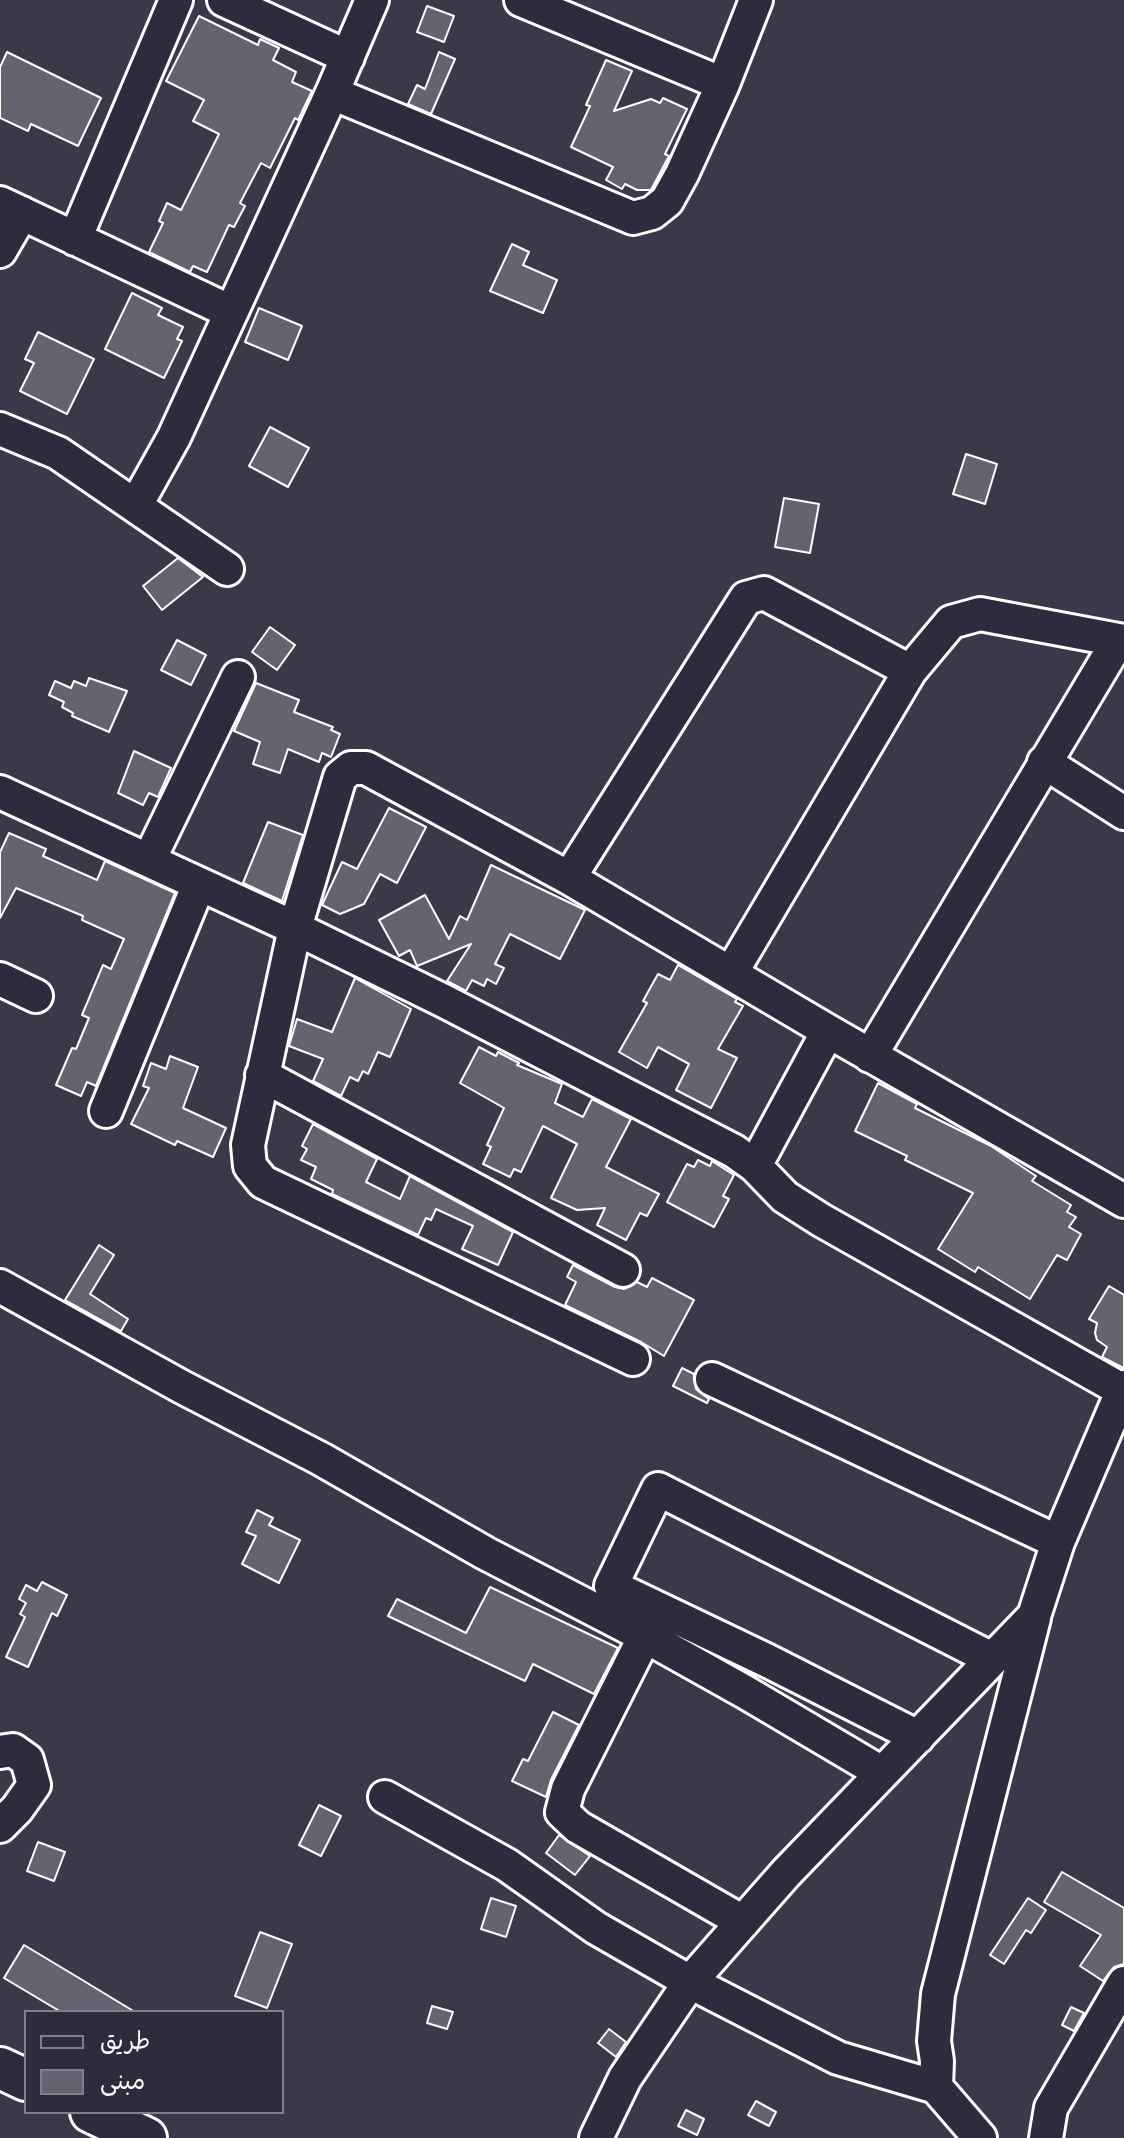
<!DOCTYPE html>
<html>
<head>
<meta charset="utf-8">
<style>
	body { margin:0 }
	#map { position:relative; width:1124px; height:2138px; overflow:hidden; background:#3c3749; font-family:Delius,"Playpen Sans Arabic",sans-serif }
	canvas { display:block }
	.legend { position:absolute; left:24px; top:2010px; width:260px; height:104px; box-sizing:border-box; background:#2f2a3d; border:2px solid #827f8b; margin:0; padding:10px 14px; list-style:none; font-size:24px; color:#fff }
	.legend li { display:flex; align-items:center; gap:16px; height:40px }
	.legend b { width:40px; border:2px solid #827f8b }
</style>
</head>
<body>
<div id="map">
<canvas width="1124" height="2138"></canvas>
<ul class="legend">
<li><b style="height:10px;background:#2f2a3d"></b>طريق</li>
<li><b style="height:22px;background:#666270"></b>مبنى</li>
</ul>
</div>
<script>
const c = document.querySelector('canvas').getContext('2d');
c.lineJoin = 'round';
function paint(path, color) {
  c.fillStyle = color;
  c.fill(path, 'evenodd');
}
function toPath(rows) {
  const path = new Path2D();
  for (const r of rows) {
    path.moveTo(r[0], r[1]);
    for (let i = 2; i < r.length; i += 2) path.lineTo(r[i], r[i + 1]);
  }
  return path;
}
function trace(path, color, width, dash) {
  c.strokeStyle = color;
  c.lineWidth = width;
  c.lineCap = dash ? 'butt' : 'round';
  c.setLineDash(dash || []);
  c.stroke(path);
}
const building = toPath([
	[427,6,454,16,444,42,417,32,427,6],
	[199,16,258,45,260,39,279,48,273,60,296,72,292,82,312,91,298,120,295,118,270,168,261,163,240,203,245,206,234,227,229,225,207,272,193,266,190,272,149,252,163,223,159,221,167,203,181,210,219,134,193,121,204,100,166,81,199,16],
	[7,52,101,98,78,146,31,124,28,131,0,118,0,67,7,52],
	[439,52,455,59,431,114,408,104,417,85,425,89,439,52],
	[606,60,632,71,614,111,651,99,660,103,663,98,687,109,665,154,669,156,651,190,637,190,625,184,622,189,606,180,613,167,571,147,590,106,586,105,606,60],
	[512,244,529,252,523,265,557,280,543,313,490,291,512,244],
	[132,293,162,308,158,315,183,327,177,339,182,341,164,378,105,349,132,293],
	[259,308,302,326,288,360,245,342,259,308],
	[38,332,94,359,67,414,20,391,34,363,25,359,38,332],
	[270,427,309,448,288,487,249,466,270,427],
	[966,454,997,464,985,504,953,494,966,454],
	[784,498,819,504,810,553,775,547,784,498],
	[178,558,203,577,162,610,143,586,178,558],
	[270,627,295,645,277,670,252,652,270,627],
	[177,640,206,655,191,685,161,670,177,640],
	[89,678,127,691,109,732,72,716,73,713,62,707,64,702,49,695,55,681,71,688,74,681,86,686,89,678],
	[256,683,299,700,294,712,333,727,331,730,340,734,331,757,322,753,319,762,288,749,280,773,253,764,260,742,234,731,256,683],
	[134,751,171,768,158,797,149,793,143,805,118,793,134,751],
	[389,808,426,827,397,883,380,874,364,904,340,914,322,905,342,862,357,869,389,808],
	[268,822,303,835,282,901,243,883,268,822],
	[9,833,46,849,43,856,97,880,105,861,175,893,96,1086,87,1082,81,1096,56,1085,72,1048,76,1049,89,1018,82,1015,103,965,111,969,124,939,82,920,83,916,16,888,0,918,0,852,9,833],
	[491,865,585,910,560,959,510,934,495,964,504,968,496,984,487,979,484,986,472,980,466,991,447,981,471,944,417,966,410,950,399,956,379,920,425,895,449,939,460,916,467,920,491,865],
	[678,965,737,999,735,1002,743,1006,718,1049,737,1058,711,1108,676,1090,689,1064,658,1047,647,1068,619,1052,647,1003,643,1001,658,974,670,980,678,965],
	[355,978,411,1009,390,1057,378,1052,368,1074,363,1071,358,1081,350,1077,341,1096,313,1081,323,1059,289,1046,297,1019,332,1032,355,978],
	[479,1047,496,1056,498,1052,519,1063,517,1065,562,1084,555,1103,583,1117,592,1099,631,1119,606,1167,659,1194,647,1216,640,1213,626,1240,597,1225,605,1208,577,1210,551,1198,577,1144,543,1126,521,1172,514,1169,510,1177,483,1164,491,1147,487,1145,504,1108,460,1083,479,1047],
	[170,1056,198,1067,183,1108,226,1128,213,1157,177,1141,175,1145,131,1124,149,1088,143,1086,151,1063,166,1069,170,1056],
	[878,1083,917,1104,915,1108,991,1146,1036,1176,1032,1181,1071,1205,1067,1212,1076,1217,1069,1227,1081,1234,1067,1260,1057,1255,1030,1299,978,1267,975,1272,938,1249,973,1193,905,1160,907,1156,855,1131,878,1083],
	[313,1124,377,1159,366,1182,400,1199,410,1176,513,1232,498,1265,462,1249,473,1226,436,1209,431,1220,426,1218,418,1235,332,1194,333,1190,311,1179,316,1167,301,1160,307,1149,302,1146,313,1124],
	[698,1160,710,1166,712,1161,734,1175,723,1196,729,1199,714,1227,667,1202,687,1164,694,1167,698,1160],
	[99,1245,114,1255,90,1294,128,1319,121,1331,65,1300,99,1245],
	[573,1265,615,1287,624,1289,637,1282,647,1287,652,1278,694,1300,664,1356,641,1342,565,1305,576,1282,567,1277,573,1265],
	[1109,1286,1124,1295,1124,1368,1102,1357,1107,1347,1097,1340,1095,1333,1097,1323,1089,1319,1109,1286],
	[682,1368,694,1374,696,1389,709,1399,707,1403,673,1386,682,1368],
	[257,1510,273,1518,269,1525,300,1540,279,1583,242,1564,256,1536,246,1532,257,1510],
	[42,1582,67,1595,57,1616,52,1613,28,1667,6,1657,25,1617,20,1614,26,1603,19,1599,26,1585,37,1591,42,1582],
	[490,1587,618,1648,594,1694,533,1664,525,1681,388,1616,397,1599,466,1633,490,1587],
	[553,1712,579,1725,551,1780,546,1797,512,1781,523,1759,528,1761,553,1712],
	[319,1805,341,1816,321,1856,299,1845,319,1805],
	[559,1835,590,1856,575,1875,546,1853,559,1835],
	[38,1842,65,1852,54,1881,27,1871,38,1842],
	[1062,1872,1124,1908,1124,1964,1114,1967,1103,1981,1080,1966,1101,1935,1044,1902,1062,1872],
	[491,1898,516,1906,506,1937,481,1929,491,1898],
	[1028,1898,1046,1910,1031,1933,1026,1930,1004,1964,990,1955,1028,1898],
	[260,1932,292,1944,267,2008,235,1996,260,1932],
	[24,1945,79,1978,135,2012,61,2012,4,1978,24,1945],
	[432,2006,453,2012,447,2029,427,2023,432,2006],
	[1071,2007,1084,2013,1074,2031,1062,2025,1071,2007],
	[609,2029,626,2042,616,2057,598,2043,609,2029],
	[756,2101,776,2112,769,2126,748,2115,756,2101],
	[686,2110,704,2119,697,2135,678,2126,686,2110]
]);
const minor = toPath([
	[224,0,348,57],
	[521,0,723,84],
	[332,93,633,218,652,213,667,201,682,174,723,84,756,0],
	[0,203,231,312],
	[75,239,176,0],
	[0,251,22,213],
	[0,429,58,453,227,569],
	[136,505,174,437,332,93,372,0],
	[1044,762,1124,813],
	[0,792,295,928,442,1000,734,1151,755,1166,785,1197,821,1220,1122,1390],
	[149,860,238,677],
	[569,878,746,598,764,593,910,671],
	[731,973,910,671,951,622,980,614,1124,641],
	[0,979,36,996],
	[870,1056,1118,641],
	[262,1075,623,1270],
	[106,1111,199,884],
	[755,1166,828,1031],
	[0,1286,182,1387,321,1459,485,1553,645,1636,745,1692,882,1773],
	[633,1359,263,1182,250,1166,248,1145,295,928,340,777,351,768,366,768,569,878,828,1031,1124,1201],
	[712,1379,1058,1542],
	[645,1636,568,1789,562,1812,578,1827,743,1922],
	[918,1737,768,1661,611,1586,658,1489,992,1659],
	[0,1752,13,1750,27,1760,34,1785,17,1809,0,1826],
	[385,1797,507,1865,596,1928,690,1982,838,2058,936,2087],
	[596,2138,625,2078,690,1982,786,1873,1034,1616,1058,1542,1124,1387],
	[980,2138,936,2087,937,2061,934,2041,938,1994,1034,1618],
	[1046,2138,1051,2108,1124,1983]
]);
const major = toPath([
	[0,2068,26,2080],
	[91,2112,146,2138]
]);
paint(building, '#666270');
trace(building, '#fff', 2);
trace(minor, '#fff', 38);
trace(major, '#fff', 46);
trace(minor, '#2f2a3d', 32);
trace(major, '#2f2a3d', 40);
</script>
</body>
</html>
